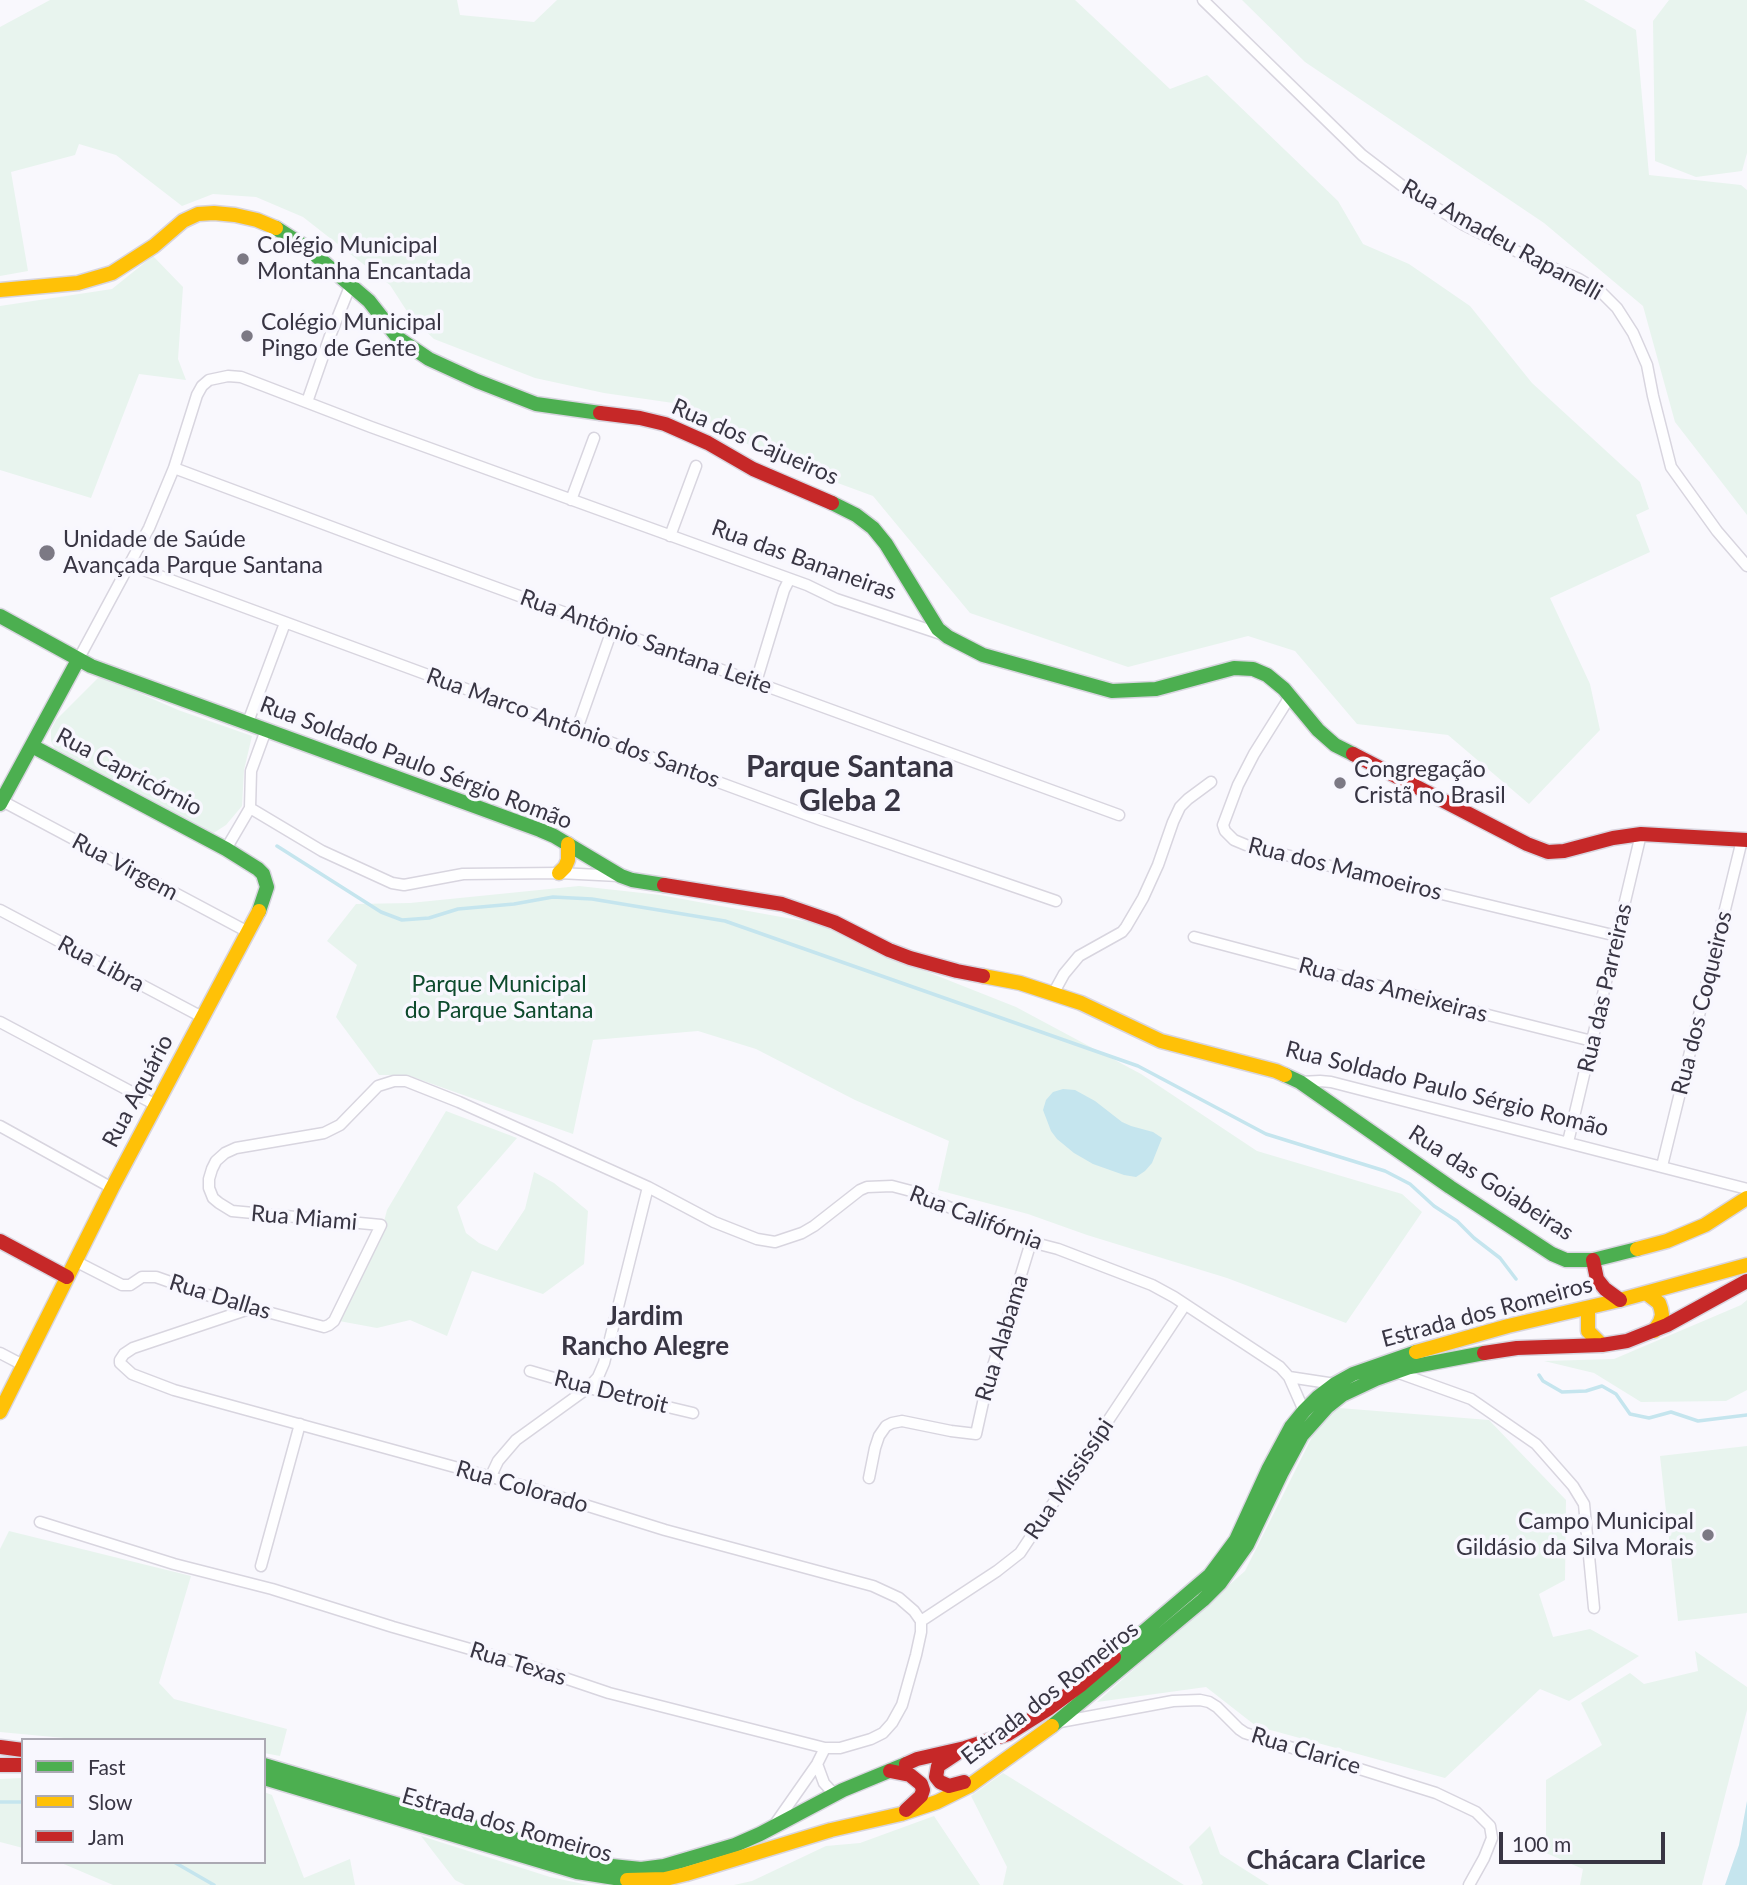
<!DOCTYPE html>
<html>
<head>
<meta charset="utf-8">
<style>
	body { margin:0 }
	#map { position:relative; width:1747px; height:1885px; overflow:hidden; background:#f9f8fd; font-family:Lato,sans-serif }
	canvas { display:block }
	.legend { position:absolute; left:21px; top:1738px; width:245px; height:126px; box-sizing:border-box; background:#f8f7fe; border:2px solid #aba9b3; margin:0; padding:9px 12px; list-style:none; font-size:21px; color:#383543 }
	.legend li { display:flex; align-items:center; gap:14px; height:35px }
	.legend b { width:35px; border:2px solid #aba9b3 }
	.scale { position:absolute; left:1499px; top:1832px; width:166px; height:32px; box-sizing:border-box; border:4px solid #383543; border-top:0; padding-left:9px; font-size:21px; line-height:24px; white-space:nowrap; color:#383543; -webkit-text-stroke:5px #f8f7fe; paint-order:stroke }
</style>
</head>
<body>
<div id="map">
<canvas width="1747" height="1885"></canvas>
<ul class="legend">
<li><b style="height:9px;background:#4caf50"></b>Fast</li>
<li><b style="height:9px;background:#ffc107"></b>Slow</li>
<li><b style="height:9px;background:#c62828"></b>Jam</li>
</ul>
<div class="scale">100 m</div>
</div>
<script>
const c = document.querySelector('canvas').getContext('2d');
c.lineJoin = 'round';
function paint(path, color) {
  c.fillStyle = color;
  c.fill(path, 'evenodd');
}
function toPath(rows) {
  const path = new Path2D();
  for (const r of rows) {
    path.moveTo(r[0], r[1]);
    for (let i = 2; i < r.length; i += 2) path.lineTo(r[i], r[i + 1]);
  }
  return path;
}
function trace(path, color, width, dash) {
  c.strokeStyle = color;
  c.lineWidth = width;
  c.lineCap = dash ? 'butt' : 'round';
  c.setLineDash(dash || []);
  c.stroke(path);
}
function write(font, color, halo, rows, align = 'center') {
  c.font = font + ' Lato,sans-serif';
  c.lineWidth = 7;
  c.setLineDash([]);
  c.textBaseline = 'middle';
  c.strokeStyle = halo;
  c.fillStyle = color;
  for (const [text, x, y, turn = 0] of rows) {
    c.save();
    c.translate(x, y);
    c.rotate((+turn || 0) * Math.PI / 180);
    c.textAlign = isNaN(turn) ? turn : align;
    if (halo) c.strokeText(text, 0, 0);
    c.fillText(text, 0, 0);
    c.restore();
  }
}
const green = toPath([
	[50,0,457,0,460,15,534,22,557,0,1075,0,1170,89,1207,75,1338,201,1363,244,1409,264,1470,306,1532,383,1640,482,1649,509,1636,515,1650,552,1550,598,1590,684,1600,730,1529,804,1448,735,1357,724,1295,651,1248,636,1128,667,970,613,873,496,778,461,673,403,604,393,535,378,434,339,410,316,390,285,303,217,256,197,213,194,182,206,116,155,79,144,75,155,11,172,28,271,0,276,0,27],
	[1242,0,1584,0,1636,30,1649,175,1741,185,1747,190,1747,515,1675,422,1643,306,1544,223,1305,62],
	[1669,0,1747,0,1747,153,1742,171,1696,177,1655,161,1653,21],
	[153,256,183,287,178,359,186,380,139,374,91,498,0,470,0,306,112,289],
	[100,676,178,710,252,736,244,770,242,806,226,825,212,834,56,751,51,741,51,730,56,720],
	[579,886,660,895,831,926,915,967,1016,1007,1141,1074,1257,1151,1402,1194,1422,1212,1346,1323,1227,1278,1087,1235,1028,1214,938,1190,949,1141,855,1100,756,1049,698,1031,593,1040,573,1134,407,1075,379,1075,336,1017,357,965,327,941,356,904,410,903],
	[446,1111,517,1138,457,1207,466,1233,479,1243,497,1251,525,1209,534,1172,554,1183,588,1211,584,1264,543,1294,472,1271,447,1336,410,1320,377,1328,339,1321,380,1237,387,1210],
	[1747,1300,1747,1390,1726,1401,1641,1402,1594,1373,1544,1361,1614,1359,1741,1305],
	[1327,1407,1489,1420,1566,1500,1565,1580,1539,1594,1553,1637,1590,1629,1639,1656,1569,1701,1540,1689,1445,1778,1256,1726,1206,1687,1097,1702,1245,1571],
	[1747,1446,1747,1613,1678,1621,1660,1456],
	[9,1531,191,1576,159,1683,174,1699,287,1729,280,1756,264,1753,264,1740,64,1738,0,1732,0,1549],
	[1695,1651,1747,1687,1747,1710,1702,1885,1580,1885,1583,1869,1546,1853,1546,1780,1602,1745,1581,1703,1630,1673,1644,1684,1698,1671],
	[1003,1773,1184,1885,1003,1885,1007,1867,971,1796],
	[23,1778,23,1848,0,1842,0,1779],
	[264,1792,272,1795,304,1878,350,1859,355,1885,113,1885,59,1862,264,1862],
	[934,1816,980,1885,734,1885,752,1881,826,1846,860,1843],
	[1210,1826,1220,1854,1269,1885,1201,1885,1203,1883,1189,1847],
	[421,1836,550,1877,588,1885,465,1885,455,1880]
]);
const water = toPath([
	[1063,1089,1075,1090,1095,1101,1122,1122,1131,1126,1153,1132,1162,1138,1152,1163,1145,1171,1136,1177,1124,1175,1093,1164,1074,1153,1057,1139,1051,1131,1043,1110,1046,1100,1053,1092],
	[1747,1801,1747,1885,1725,1885,1739,1845]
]);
const stream = toPath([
	[277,846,381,912,402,920,429,918,458,909,514,904,553,897,592,899,725,921,1138,1066,1266,1134,1385,1171,1410,1184,1434,1206,1457,1221,1474,1238,1500,1258,1516,1279],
	[1539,1375,1543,1381,1562,1392,1586,1391,1602,1386,1616,1394,1630,1414,1649,1418,1671,1412,1698,1421,1747,1415],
	[0,1802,23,1802],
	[174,1862,214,1885]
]);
const street = toPath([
	[1203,0,1362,155,1409,191,1464,225,1536,261,1579,279,1601,292,1617,308,1633,333,1647,365,1653,396,1671,467,1717,531,1747,566],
	[307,402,330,336,351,284],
	[174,468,396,551,1119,815],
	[571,500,594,438],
	[670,536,696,466],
	[130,565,821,820,1056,901],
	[78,660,149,528,174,468,197,395,202,386,209,380,228,376,241,377,371,427,807,585,836,599,941,634],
	[756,682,784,590,789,580],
	[1291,695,1254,754,1238,785,1223,825,1225,831,1234,840,1246,845,1442,894,1617,936],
	[248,722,285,623],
	[577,729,612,630],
	[2,801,248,932],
	[250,808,322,851,392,883,404,885,463,874,559,873,619,876],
	[226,849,250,808,251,771,266,730],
	[0,910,202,1017],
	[1194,937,1492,1016,1592,1041],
	[1053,994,1064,974,1079,956,1122,932,1126,927,1143,898,1158,865,1173,822,1180,807,1188,799,1211,782],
	[0,1022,156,1105],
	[1300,1082,1320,1081,1331,1082,1747,1189],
	[0,1126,112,1188],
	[1568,1142,1641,834],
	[1662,1166,1742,840],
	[75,1261,122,1285,130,1285,142,1277,156,1277,213,1297,252,1308,324,1327,329,1325,334,1321,381,1225,232,1211,219,1203,213,1198,209,1188,209,1179,212,1169,216,1161,225,1153,236,1148,324,1133,340,1125,378,1086,394,1081,406,1081,459,1102,648,1187,714,1222,757,1239,775,1242,802,1233,814,1226,860,1190,867,1187,892,1186,911,1191,1031,1242,1058,1249,1152,1285,1174,1297,1280,1367,1289,1377,1304,1411],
	[252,1308,133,1348,124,1354,120,1360,120,1363,132,1374,174,1390,524,1486,665,1530,873,1586,899,1598,914,1611,921,1621],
	[0,1353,23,1365],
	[530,1371,588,1388,693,1413],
	[1396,1372,1471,1399,1536,1444,1573,1486,1584,1504,1594,1608],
	[1289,1377,1335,1384],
	[490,1478,498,1461,516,1440,588,1388,598,1377,604,1363,648,1187],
	[869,1478,875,1448,879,1436,886,1426,892,1423,902,1421,951,1431,976,1434,986,1389,1031,1242],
	[40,1522,174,1564,272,1589,393,1627,526,1665,609,1693,825,1748,840,1748,871,1739,883,1733,892,1723,902,1705,916,1655,921,1632,921,1621],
	[261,1566,300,1424],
	[921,1621,997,1571,1020,1553,1185,1305],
	[1060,1722,1173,1701,1200,1700,1209,1702,1217,1707,1239,1729,1245,1733,1436,1793,1476,1812,1490,1826,1492,1838,1484,1858,1469,1885],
	[817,1764,824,1783,834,1794],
	[775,1824,817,1764,825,1748]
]);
const fast = toPath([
	[276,228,307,248,369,301,398,338,429,359,477,381,536,404,600,413],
	[832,503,856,515,873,528,886,544,938,629,948,637,983,655,1112,691,1156,689,1234,668,1253,669,1267,675,1284,689,1318,730,1335,745,1353,754],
	[0,616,91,666,540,830,554,836,621,876,632,880,664,885],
	[32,746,226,849,258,869,263,874,267,887,259,911],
	[0,804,78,660],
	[1285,1075,1300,1082,1450,1187,1552,1254,1566,1260,1593,1260,1637,1249],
	[1114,1657,1210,1575,1236,1540,1269,1468,1291,1427,1304,1411,1318,1397,1335,1384,1353,1374,1416,1352],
	[1052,1726,1203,1600,1220,1583,1247,1545,1281,1474,1302,1435,1327,1407,1342,1395,1376,1379,1410,1367,1484,1353],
	[264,1765,602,1865,641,1869,664,1866,735,1845,760,1834,843,1790,906,1764],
	[264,1778,577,1872,627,1880]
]);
const slow = toPath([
	[0,290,78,283,112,273,154,246,183,221,198,214,214,213,235,215,257,220,276,228],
	[559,873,565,867,568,860,568,844],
	[983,976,1020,983,1081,1003,1161,1041,1276,1071,1285,1075],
	[1637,1249,1667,1241,1705,1225,1747,1198],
	[1646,1293,1659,1303,1661,1309,1662,1315,1660,1322,1654,1331],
	[1588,1308,1588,1331,1602,1345],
	[1416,1352,1508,1326,1620,1300,1747,1265],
	[0,1412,112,1188,259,911],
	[627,1880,665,1879,686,1874,831,1830,901,1814,937,1802,969,1786,1052,1726]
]);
const jam = toPath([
	[600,413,640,418,665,424,708,443,753,469,832,503],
	[1353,754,1527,844,1548,852,1564,851,1613,838,1641,834,1747,840],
	[664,885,782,904,834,922,889,950,910,958,957,971,983,976],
	[0,1241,67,1277],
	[1593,1260,1597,1279,1605,1289,1620,1300],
	[1484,1353,1517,1348,1602,1345,1627,1341,1667,1325,1747,1281],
	[0,1747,23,1750],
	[956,1754,938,1766,936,1777,940,1782,949,1786,964,1782],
	[906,1764,917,1759,965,1748,1008,1734,1048,1709,1082,1684,1114,1657],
	[0,1765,23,1765],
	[890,1771,910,1775,921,1784,923,1790,921,1796,906,1810]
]);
const markers = [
	[243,259,7,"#7c7984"],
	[247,336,7,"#7c7984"],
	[47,553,9,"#7c7984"],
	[1340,783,7,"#7c7984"],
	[1708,1535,7,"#7c7984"]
];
const streetNames = [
	["Rua Amadeu Rapanelli",1502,240,29],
	["Rua dos Cajueiros",755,442,24],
	["Rua das Bananeiras",804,560,20],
	["Rua Antônio Santana Leite",646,642,20],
	["Rua Marco Antônio dos Santos",573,728,20],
	["Rua Soldado Paulo Sérgio Romão",416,763,21],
	["Rua Capricórnio",129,772,28],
	["Rua Virgem",125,867,28],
	["Rua dos Mamoeiros",1345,869,14],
	["Rua Libra",101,964,28],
	["Rua das Parreiras",1605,988,-77],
	["Rua das Ameixeiras",1393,990,15],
	["Rua dos Coqueiros",1702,1003,-76],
	["Rua Soldado Paulo Sérgio Romão",1447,1089,14],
	["Rua Aquário",138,1091,-62],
	["Rua das Goiabeiras",1491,1183,33],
	["Rua Miami",304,1218,5],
	["Rua Califórnia",976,1218,21],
	["Rua Dallas",220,1297,17],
	["Estrada dos Romeiros",1487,1312,-15],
	["Rua Alabama",1002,1338,-73],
	["Rua Detroit",611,1392,14],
	["Rua Mississípi",1069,1479,-56],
	["Rua Colorado",522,1487,16],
	["Rua Texas",518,1664,17],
	["Estrada dos Romeiros",1050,1693,-38],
	["Rua Clarice",1306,1751,17],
	["Estrada dos Romeiros",507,1825,16]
];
const poiNames = [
	["Colégio Municipal",257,246],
	["Montanha Encantada",257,272],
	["Colégio Municipal",261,323],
	["Pingo de Gente",261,349],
	["Unidade de Saúde",63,540],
	["Avançada Parque Santana",63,566],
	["Congregação",1354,770],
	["Cristã no Brasil",1354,796],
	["Campo Municipal",1694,1522,"right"],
	["Gildásio da Silva Morais",1694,1548,"right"]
];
const parkNames = [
	["Parque Municipal",499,985],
	["do Parque Santana",499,1011]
];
const quarterNames = [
	["Jardim",645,1317],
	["Rancho Alegre",645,1347],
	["Chácara Clarice",1336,1861]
];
const districtNames = [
	["Parque Santana",850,767],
	["Gleba 2",850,801]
];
paint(green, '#e8f4ee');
paint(water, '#c5e5ee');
trace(stream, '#c5e5ee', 3.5);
trace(street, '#d8d5df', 13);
trace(fast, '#d8d5df', 17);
trace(slow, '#d8d5df', 17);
trace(jam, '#d8d5df', 17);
trace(street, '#fefeff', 10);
trace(fast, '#4caf50', 14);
trace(slow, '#ffc107', 14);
trace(jam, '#c62828', 14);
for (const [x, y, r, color] of markers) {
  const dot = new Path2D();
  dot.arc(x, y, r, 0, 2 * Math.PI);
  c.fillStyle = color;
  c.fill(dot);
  trace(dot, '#f8f7fe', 2.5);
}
write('23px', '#383543', '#f8f7fe', streetNames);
write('23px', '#383543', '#f8f7fe', poiNames, 'left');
write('23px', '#0d4a2c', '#f8f7fe', parkNames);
write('bold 26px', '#383543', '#f8f7fe', quarterNames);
write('bold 30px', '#383543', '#f8f7fe', districtNames);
</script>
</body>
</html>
